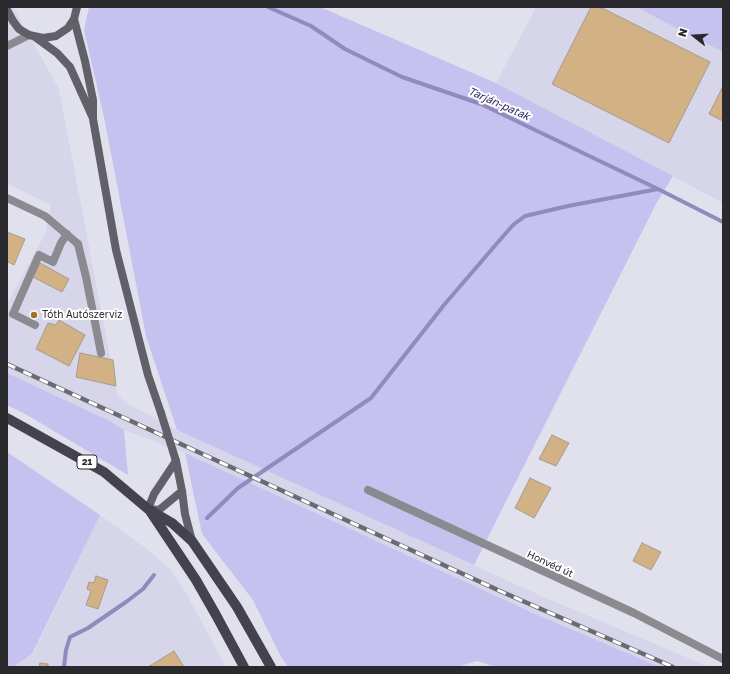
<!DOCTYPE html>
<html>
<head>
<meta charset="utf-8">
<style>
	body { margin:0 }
	#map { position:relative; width:730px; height:674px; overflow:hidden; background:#e1e1ee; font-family:"Golos Text",sans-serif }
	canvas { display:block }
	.frame { position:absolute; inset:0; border:8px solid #29292e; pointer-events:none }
	.north { position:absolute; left:674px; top:16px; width:40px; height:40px; -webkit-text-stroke:3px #fff; paint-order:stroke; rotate:287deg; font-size:11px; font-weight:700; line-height:16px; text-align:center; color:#29292e }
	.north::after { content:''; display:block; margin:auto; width:14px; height:18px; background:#29292e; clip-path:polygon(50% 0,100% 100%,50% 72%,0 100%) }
</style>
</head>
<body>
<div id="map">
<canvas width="730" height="674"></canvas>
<div class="frame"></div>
<div class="north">N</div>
</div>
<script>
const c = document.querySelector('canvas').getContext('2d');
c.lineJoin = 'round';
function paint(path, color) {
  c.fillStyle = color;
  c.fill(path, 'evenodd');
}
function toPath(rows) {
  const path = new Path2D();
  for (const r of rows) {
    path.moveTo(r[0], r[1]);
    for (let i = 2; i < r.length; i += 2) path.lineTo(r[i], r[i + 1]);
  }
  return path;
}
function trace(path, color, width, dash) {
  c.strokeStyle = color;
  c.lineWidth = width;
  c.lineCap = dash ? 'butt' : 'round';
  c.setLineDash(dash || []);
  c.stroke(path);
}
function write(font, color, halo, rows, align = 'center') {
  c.font = font + ' "Golos Text",sans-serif';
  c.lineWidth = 4;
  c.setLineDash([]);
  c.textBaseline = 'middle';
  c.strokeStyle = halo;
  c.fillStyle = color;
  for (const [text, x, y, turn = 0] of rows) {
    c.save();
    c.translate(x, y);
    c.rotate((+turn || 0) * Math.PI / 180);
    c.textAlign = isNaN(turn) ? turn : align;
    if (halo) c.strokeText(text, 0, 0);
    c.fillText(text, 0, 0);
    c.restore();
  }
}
const built = toPath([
	[7,7,13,7,59,89,117,394,126,403,177,430,548,599,710,667,660,667,531,612,185,453,124,430,108,420,7,373,7,304,45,234,51,205,7,183],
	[536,7,723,7,723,203,496,83],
	[100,515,147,549,169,568,186,593,226,667,13,667,33,654]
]);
const green = toPath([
	[89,7,320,7,496,83,673,176,657,202,474,565,177,430,146,336,104,117,84,30],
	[636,7,723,7,723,52],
	[7,373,108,420,124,430,128,475,27,415,7,405],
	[7,452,100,515,32,654,13,667,7,667],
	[185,453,531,612,660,667,496,667,477,661,457,667,288,667,280,655,253,600,202,534]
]);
const stream = toPath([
	[268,7,311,26,345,49,402,77,481,104,658,189,723,222],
	[207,518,238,488,371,398,444,305,499,241,513,225,525,216,568,206,658,189],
	[64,667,66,650,70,637,88,628,126,602,143,589,154,575]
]);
const building = toPath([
	[591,7,600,7,710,62,669,143,552,84,591,7],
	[723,86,723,121,709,114,723,86],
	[7,232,25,239,14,265,8,262,7,265,7,232],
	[40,263,69,279,62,292,33,277,40,263],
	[59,320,85,335,69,366,36,349,48,323,56,325,59,320],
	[80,353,113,360,116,386,76,377,80,353],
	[552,435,569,443,556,466,539,459,552,435],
	[530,478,551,488,534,518,515,508,530,478],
	[642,543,661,552,651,570,633,561,642,543],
	[96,576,108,580,98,609,86,605,91,591,87,589,89,582,94,583,96,576],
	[174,651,184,667,148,667,174,651],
	[40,663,48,664,48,667,39,667,40,663]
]);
const lane = toPath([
	[78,244,86,277,101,353],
	[35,325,13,314,39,255,53,262,61,243,67,234]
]);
const street = toPath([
	[7,46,29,35],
	[7,198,45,216,78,244],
	[368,490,634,613,723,659]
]);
const secondary = toPath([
	[7,10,13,21,19,29,29,35,43,38,56,36,68,28,74,19,77,7],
	[74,19,85,61,93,100,93,119,116,250,148,375,161,413],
	[35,37,57,53,70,67,92,116],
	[176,461,154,494,148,509,159,510,182,491],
	[176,461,182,491,185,514,192,541]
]);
const primary = toPath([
	[7,418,104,472,148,509,172,523,192,541,237,607,271,667],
	[150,511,196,580,216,615,244,667]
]);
const rail = toPath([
	[7,364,500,591,673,667]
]);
const secondaryBridge = toPath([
	[161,413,176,461]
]);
const markers = [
	[34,315,4,"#a27327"]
];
const shields = [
	[87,462,20]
];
const shieldNames = [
	["21",87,462]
];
const poiNames = [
	["Tóth Autószerviz",42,315]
];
const streetNames = [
	["Honvéd út",550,564,25]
];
const waterNames = [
	["Tarján-patak",499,104,24]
];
paint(built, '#d6d5ea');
paint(green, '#c5c2ef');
trace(stream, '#8f8bbc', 4);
paint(building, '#d2b184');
trace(building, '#a49c91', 1);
trace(lane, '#8a8a90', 8);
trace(street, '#8a8a90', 8);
trace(secondary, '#616068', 8);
trace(primary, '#44434d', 10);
trace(rail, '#6a6a72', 4.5);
trace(rail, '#fff', 3, [9]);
trace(secondaryBridge, '#616068', 8);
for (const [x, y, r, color] of markers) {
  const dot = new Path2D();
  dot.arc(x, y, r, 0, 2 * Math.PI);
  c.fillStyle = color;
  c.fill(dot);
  trace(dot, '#fff', 1.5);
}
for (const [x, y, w] of shields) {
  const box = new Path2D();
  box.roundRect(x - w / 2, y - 7, w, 14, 3);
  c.fillStyle = '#fff';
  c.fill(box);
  trace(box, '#29292e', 1);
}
write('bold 9px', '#29292e', null, shieldNames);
write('10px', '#29292e', '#fff', poiNames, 'left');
write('10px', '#29292e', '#fff', streetNames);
write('italic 11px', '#352a66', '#fff', waterNames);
</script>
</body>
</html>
